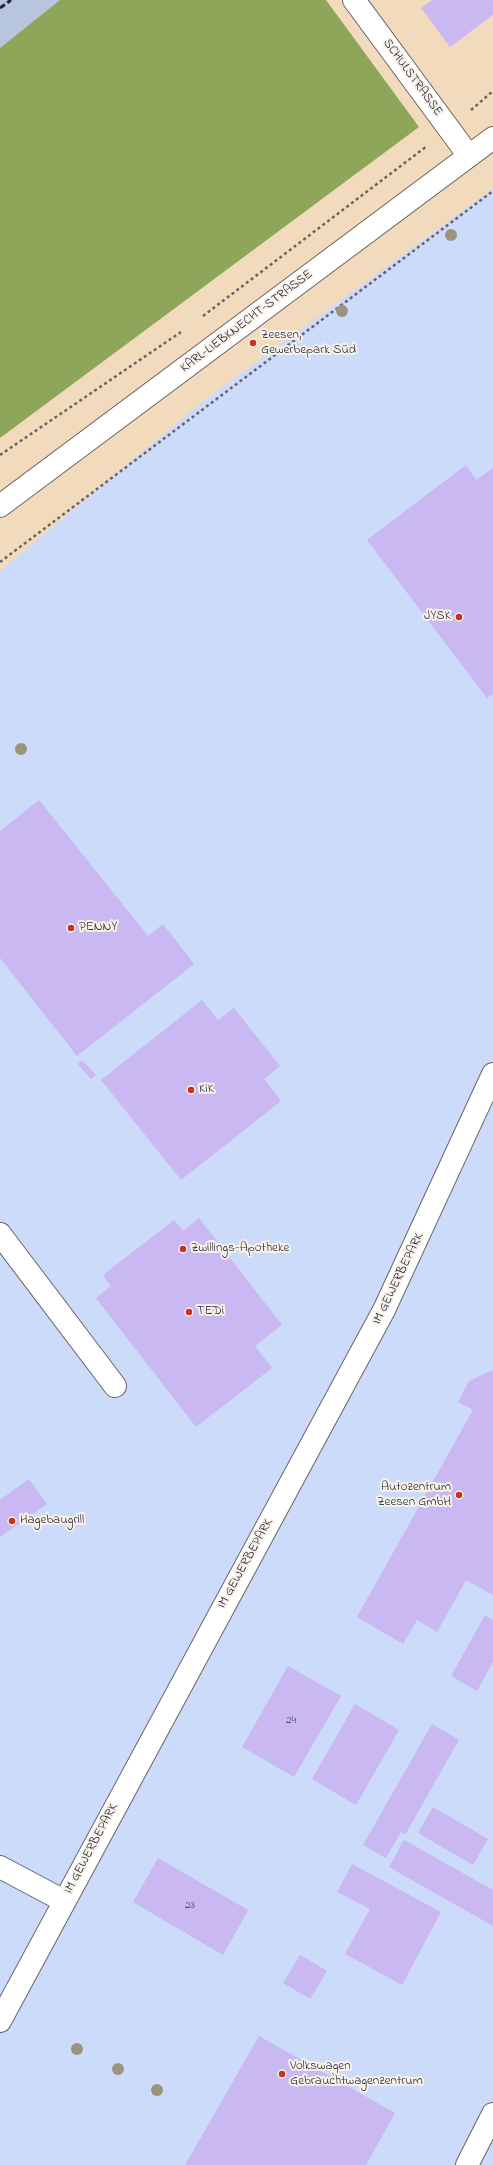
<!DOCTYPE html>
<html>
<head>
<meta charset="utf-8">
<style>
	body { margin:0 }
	canvas { display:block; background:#f2dbbc }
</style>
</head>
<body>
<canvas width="493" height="2165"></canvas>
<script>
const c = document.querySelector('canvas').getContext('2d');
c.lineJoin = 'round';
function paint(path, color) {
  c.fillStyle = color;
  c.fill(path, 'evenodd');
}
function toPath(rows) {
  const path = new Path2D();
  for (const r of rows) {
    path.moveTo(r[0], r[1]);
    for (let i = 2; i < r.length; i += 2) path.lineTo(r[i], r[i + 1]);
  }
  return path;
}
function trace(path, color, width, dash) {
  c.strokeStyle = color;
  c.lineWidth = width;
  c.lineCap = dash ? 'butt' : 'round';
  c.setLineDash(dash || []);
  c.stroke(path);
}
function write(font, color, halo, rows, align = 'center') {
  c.font = font + ' "Indie Flower",sans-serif';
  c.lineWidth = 4;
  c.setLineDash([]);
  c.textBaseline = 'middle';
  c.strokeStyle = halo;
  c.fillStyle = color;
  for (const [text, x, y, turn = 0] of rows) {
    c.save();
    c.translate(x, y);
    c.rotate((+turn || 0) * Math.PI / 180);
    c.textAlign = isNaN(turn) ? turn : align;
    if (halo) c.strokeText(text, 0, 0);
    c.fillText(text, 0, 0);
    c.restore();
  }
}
const built = toPath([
	[491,190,493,190,493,2165,0,2165,0,571,202,402]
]);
const industrial = toPath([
	[0,0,60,0,0,48]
]);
const forest = toPath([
	[60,0,326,0,419,127,0,438,0,48]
]);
const building = toPath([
	[432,0,493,0,493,15,450,47,421,8],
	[466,465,476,480,493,468,493,694,487,698,367,540],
	[39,800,148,936,163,924,194,964,77,1056,0,958,0,831],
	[202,1000,218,1020,234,1008,280,1066,264,1079,281,1101,181,1180,101,1080],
	[82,1060,96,1075,91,1079,78,1064],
	[199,1218,282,1325,255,1346,272,1368,196,1427,96,1298,111,1286,103,1275,174,1220,183,1231],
	[493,1370,493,1595,466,1580,437,1632,417,1620,403,1644,357,1617,473,1410,458,1402,469,1381],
	[29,1479,47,1504,0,1537,0,1500],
	[485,1615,493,1620,493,1662,477,1691,451,1676],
	[288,1666,341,1696,294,1777,242,1747],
	[355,1704,399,1730,356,1805,312,1779],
	[432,1724,459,1740,405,1835,401,1832,386,1858,363,1845],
	[433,1807,488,1839,473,1865,418,1833],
	[404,1840,493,1890,493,1926,389,1867],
	[158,1858,248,1910,223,1955,133,1902],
	[352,1864,441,1912,402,1985,345,1954,370,1909,337,1892],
	[300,1955,327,1971,310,1999,283,1983],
	[259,2036,395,2113,366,2165,185,2165]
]);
const path = toPath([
	[471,110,493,91],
	[203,316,427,146],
	[0,455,181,332],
	[0,562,493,191]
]);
const minor = toPath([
	[354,0,469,156],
	[0,506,493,138],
	[0,1234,115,1386],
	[0,1867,64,1901],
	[0,2021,384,1310,493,1074],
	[467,2165,493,2114]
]);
const rail = toPath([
	[0,8,11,0]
]);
const trees = [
	[451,235],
	[342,311],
	[21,749],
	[77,2049],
	[118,2069],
	[157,2090]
];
const markers = [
	[253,343,4,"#c8321e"],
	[459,617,4,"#c8321e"],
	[71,928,4,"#c8321e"],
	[191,1090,4,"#c8321e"],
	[183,1249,4,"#c8321e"],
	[189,1312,4,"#c8321e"],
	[459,1495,4,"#c8321e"],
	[12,1521,4,"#c8321e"],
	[282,2074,4,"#c8321e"]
];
const numberNames = [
	["24",291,1721],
	["23",190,1906]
];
const streetNames = [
	["SCHULSTRASSE",412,78,54],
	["KARL-LIEBKNECHT-STRASSE",247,322,-37],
	["IM GEWERBEPARK",399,1279,-64],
	["IM GEWERBEPARK",246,1564,-61],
	["IM GEWERBEPARK",92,1849,-62]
];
const poiNames = [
	["Zeesen,",261,336],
	["Gewerbepark Süd",261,351],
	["JYSK",451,617,"right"],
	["PENNY",79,928],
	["KiK",199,1090],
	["Zwillings-Apotheke",191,1249],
	["TEDi",197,1312],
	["Autozentrum",451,1488,"right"],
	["Zeesen GmbH",451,1503,"right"],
	["Hagebaugrill",20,1521],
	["Volkswagen",290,2067],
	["Gebrauchtwagenzentrum",290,2082]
];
paint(built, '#cbdbf9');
paint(industrial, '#b7c5de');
paint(forest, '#8da659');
paint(building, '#c9b8f2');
trace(minor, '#6b6368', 24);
trace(path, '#6b6368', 2.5, [3, 3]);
trace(minor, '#fff', 22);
trace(rail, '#22223b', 3, [6, 3]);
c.fillStyle = '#9b947d';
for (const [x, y] of trees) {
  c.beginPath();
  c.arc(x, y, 6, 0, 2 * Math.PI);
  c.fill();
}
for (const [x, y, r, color] of markers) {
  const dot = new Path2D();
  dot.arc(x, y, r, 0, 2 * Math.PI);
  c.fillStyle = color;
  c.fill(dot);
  trace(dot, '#f7f3e8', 1.5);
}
write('11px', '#4c4869', null, numberNames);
write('13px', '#22223b', '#f7f3e8', streetNames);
write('13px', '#22223b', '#f7f3e8', poiNames, 'left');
</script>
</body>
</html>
